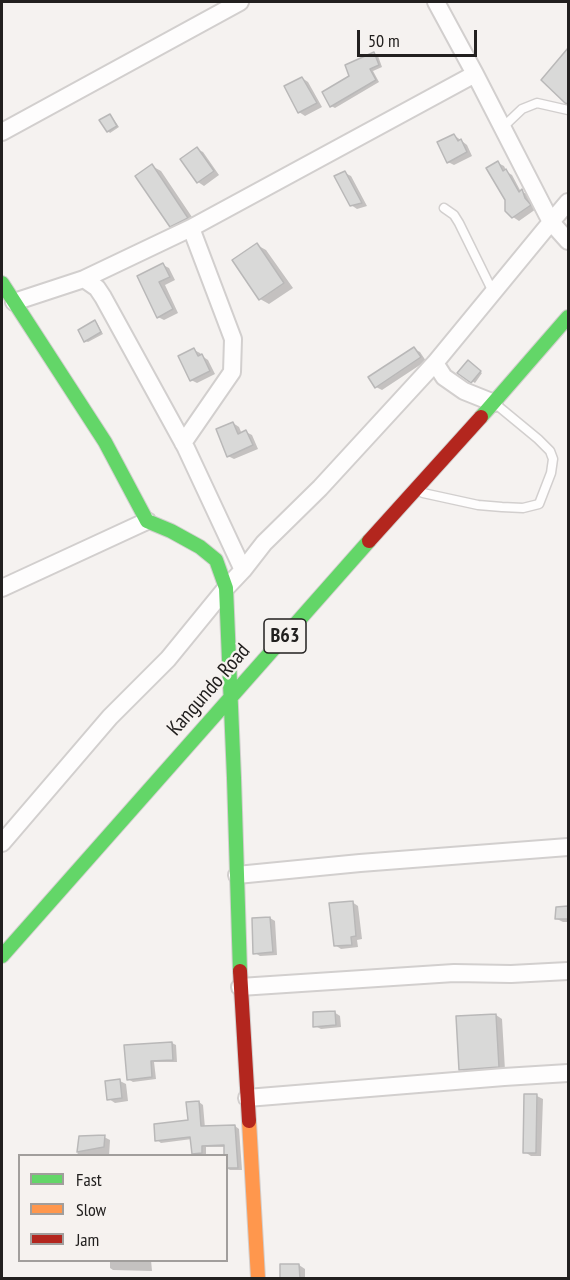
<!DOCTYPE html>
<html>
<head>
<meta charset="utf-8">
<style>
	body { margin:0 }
	#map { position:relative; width:570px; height:1280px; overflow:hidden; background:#f5f2f0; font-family:"PT Sans Narrow",sans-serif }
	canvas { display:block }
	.frame { position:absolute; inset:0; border:3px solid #22201f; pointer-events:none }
	.legend { position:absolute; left:18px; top:1154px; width:210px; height:108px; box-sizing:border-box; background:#f6f2ef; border:2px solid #a19e9c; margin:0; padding:8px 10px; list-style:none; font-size:18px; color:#22201f }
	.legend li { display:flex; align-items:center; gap:12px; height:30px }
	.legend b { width:30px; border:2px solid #a19e9c }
	.scale { position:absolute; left:357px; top:30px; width:120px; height:27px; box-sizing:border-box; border:3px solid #22201f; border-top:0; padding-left:8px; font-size:18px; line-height:21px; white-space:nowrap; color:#22201f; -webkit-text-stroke:4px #f6f2ef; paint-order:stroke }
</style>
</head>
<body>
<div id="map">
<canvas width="570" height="1280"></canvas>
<div class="frame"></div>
<ul class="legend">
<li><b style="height:8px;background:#63d668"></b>Fast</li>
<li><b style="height:8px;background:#ff974d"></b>Slow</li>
<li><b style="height:8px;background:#b3261e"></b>Jam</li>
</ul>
<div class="scale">50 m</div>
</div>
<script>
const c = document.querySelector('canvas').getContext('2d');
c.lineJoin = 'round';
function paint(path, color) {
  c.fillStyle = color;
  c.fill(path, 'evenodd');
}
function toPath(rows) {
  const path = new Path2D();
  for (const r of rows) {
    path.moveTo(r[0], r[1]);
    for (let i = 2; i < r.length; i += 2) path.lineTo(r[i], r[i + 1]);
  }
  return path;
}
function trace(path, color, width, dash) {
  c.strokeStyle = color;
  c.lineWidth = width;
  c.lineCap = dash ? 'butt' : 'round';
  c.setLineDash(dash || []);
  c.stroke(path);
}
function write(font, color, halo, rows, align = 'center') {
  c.font = font + ' "PT Sans Narrow",sans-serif';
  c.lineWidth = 4.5;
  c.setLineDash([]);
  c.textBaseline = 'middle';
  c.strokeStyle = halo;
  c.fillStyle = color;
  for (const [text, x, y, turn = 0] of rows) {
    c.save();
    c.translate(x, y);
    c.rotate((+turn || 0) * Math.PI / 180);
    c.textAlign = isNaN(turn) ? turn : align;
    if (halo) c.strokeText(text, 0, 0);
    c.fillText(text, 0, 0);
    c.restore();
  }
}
const shadow = toPath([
	[374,54,378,56,382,67,373,71,379,82,335,108,331,106,351,77],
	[563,56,568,59,568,103,566,101],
	[302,78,308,82,322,107,305,116,299,112],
	[110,115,112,117,119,127,110,133,108,131],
	[454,135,467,145,472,156,454,165,448,162],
	[197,149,203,152,219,175,204,186,198,182,182,160],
	[498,163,504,166,507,172,512,175,521,192,528,194,531,203,536,209,519,221,513,217,506,200],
	[152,166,161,171,196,223,180,231,171,225],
	[345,173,351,176,367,206,357,209,351,205],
	[257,245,266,250,293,288,269,304,260,299],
	[163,265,169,268,175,280,165,285,178,313,164,320,158,317,139,277],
	[95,322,97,323,103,334,88,342,85,341],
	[414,349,420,352,426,361,382,390,376,387],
	[194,350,200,353,202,356,208,360,215,374,197,383,191,380],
	[471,364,482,373,475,383,460,373],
	[233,423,239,427,242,434,246,432,252,435,258,449,234,459,228,456],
	[352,902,358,906,362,939,357,940,358,947,341,949,335,945],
	[557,908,568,908,568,922,563,922,557,919],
	[270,918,275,921,277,955,260,956,255,953],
	[334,1012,340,1016,341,1027,321,1029,315,1026],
	[496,1015,502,1019,505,1070,467,1073,461,1069],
	[172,1043,176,1045,177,1062,154,1062,156,1079,133,1082,128,1079],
	[120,1081,126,1084,128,1101,115,1103,109,1099],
	[537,1096,543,1099,541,1156,531,1156,525,1152],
	[199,1102,203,1105,205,1128,235,1126,239,1129,242,1170,230,1170,226,1168,225,1147,206,1147,206,1155,198,1156,194,1153,192,1139,161,1143,157,1140,190,1122,188,1103],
	[104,1137,110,1140,109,1156,77,1156,81,1138],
	[110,1260,151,1260,152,1271,113,1270,110,1268],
	[282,1265,299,1265,305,1269,305,1278,282,1278]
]);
const building = toPath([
	[568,48,568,104,565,103,541,80,568,48],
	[374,52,379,65,370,69,376,80,330,107,322,92,349,76,345,65,374,52],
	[302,77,317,103,298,113,284,86,302,77],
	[110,114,117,126,107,132,99,120,110,114],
	[454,134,458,141,461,139,467,152,447,163,437,142,454,134],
	[197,147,214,171,197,183,180,159,197,147],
	[498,161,503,171,506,169,519,192,522,189,525,198,531,205,512,218,505,211,505,200,486,168,498,161],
	[152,164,188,218,170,227,135,176,152,164],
	[345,171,362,203,350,206,334,176,345,171],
	[257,243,284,283,259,300,232,260,257,243],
	[163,263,170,277,159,282,173,309,157,318,137,276,163,263],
	[95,320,101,332,84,342,78,330,95,320],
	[414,347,421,357,375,388,368,377,414,347],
	[194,348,198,356,202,354,210,371,190,381,178,356,194,348],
	[468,360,481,371,471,383,457,373,468,360],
	[233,422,238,434,246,430,253,445,227,457,216,429,233,422],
	[353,901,356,936,351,937,352,945,334,946,329,903,353,901],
	[568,906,568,919,555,919,556,907,568,906],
	[270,917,273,952,253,954,252,918,270,917],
	[335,1011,336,1025,313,1027,313,1012,335,1011],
	[496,1014,499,1067,459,1070,456,1016,496,1014],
	[172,1042,173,1060,151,1061,152,1077,127,1080,124,1045,172,1042],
	[120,1079,122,1098,107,1100,105,1081,120,1079],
	[524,1094,537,1094,536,1153,523,1153,524,1094],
	[199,1101,201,1126,235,1125,238,1168,226,1168,226,1155,224,1155,224,1145,202,1146,202,1153,192,1154,190,1137,155,1141,154,1124,188,1120,186,1102,199,1101],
	[105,1135,104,1147,77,1152,79,1136,105,1135],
	[280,1264,299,1264,300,1278,280,1278,280,1264]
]);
const lane = toPath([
	[502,128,522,109,537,103,568,110],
	[444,208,454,215,459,223,493,292],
	[423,493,478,505,502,507,523,508,539,504,551,473,553,459,550,451,538,439,498,406]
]);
const street = toPath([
	[436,2,475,74,551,222,568,241],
	[2,132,240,2],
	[84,279,191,228,475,74],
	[14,302,84,279,97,288,103,297,186,448,243,570],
	[435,363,444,377,464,391,494,403],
	[183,443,232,372,233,339,191,228],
	[2,588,147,521],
	[2,843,110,717,168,659,226,588,243,570,264,543,320,488,435,363,551,222,568,202],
	[237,875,360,863,568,847],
	[240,987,454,973,511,974,568,971],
	[247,1098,504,1077,568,1073]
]);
const fast = toPath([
	[2,283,105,442,147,521,171,531,200,547,216,560,226,588,234,778,240,971],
	[481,417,568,317],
	[2,956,369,541]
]);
const slow = toPath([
	[249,1121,258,1278]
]);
const jam = toPath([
	[369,541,481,417],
	[240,971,249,1121]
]);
const shields = [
	[285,636,42]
];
const shieldNames = [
	["B63",285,636]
];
const streetNames = [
	["Kangundo Road",209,690,-49]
];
paint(shadow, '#0003');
paint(building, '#d9d9d8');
trace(building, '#b9b8b8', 1.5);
trace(lane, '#d2cfce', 11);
trace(street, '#d2cfce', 20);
trace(fast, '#d2cfce', 16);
trace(slow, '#d2cfce', 16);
trace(jam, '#d2cfce', 16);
trace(lane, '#fefdfd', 8);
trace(street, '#fefdfd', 16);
trace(fast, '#63d668', 14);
trace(slow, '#ff974d', 14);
trace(jam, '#b3261e', 14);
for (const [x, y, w] of shields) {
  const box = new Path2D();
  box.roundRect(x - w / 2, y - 17, w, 34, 4.5);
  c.fillStyle = '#f6f2ef';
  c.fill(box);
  trace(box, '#22201f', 1.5);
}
write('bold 20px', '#22201f', null, shieldNames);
write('21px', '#22201f', '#f6f2ef', streetNames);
</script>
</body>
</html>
